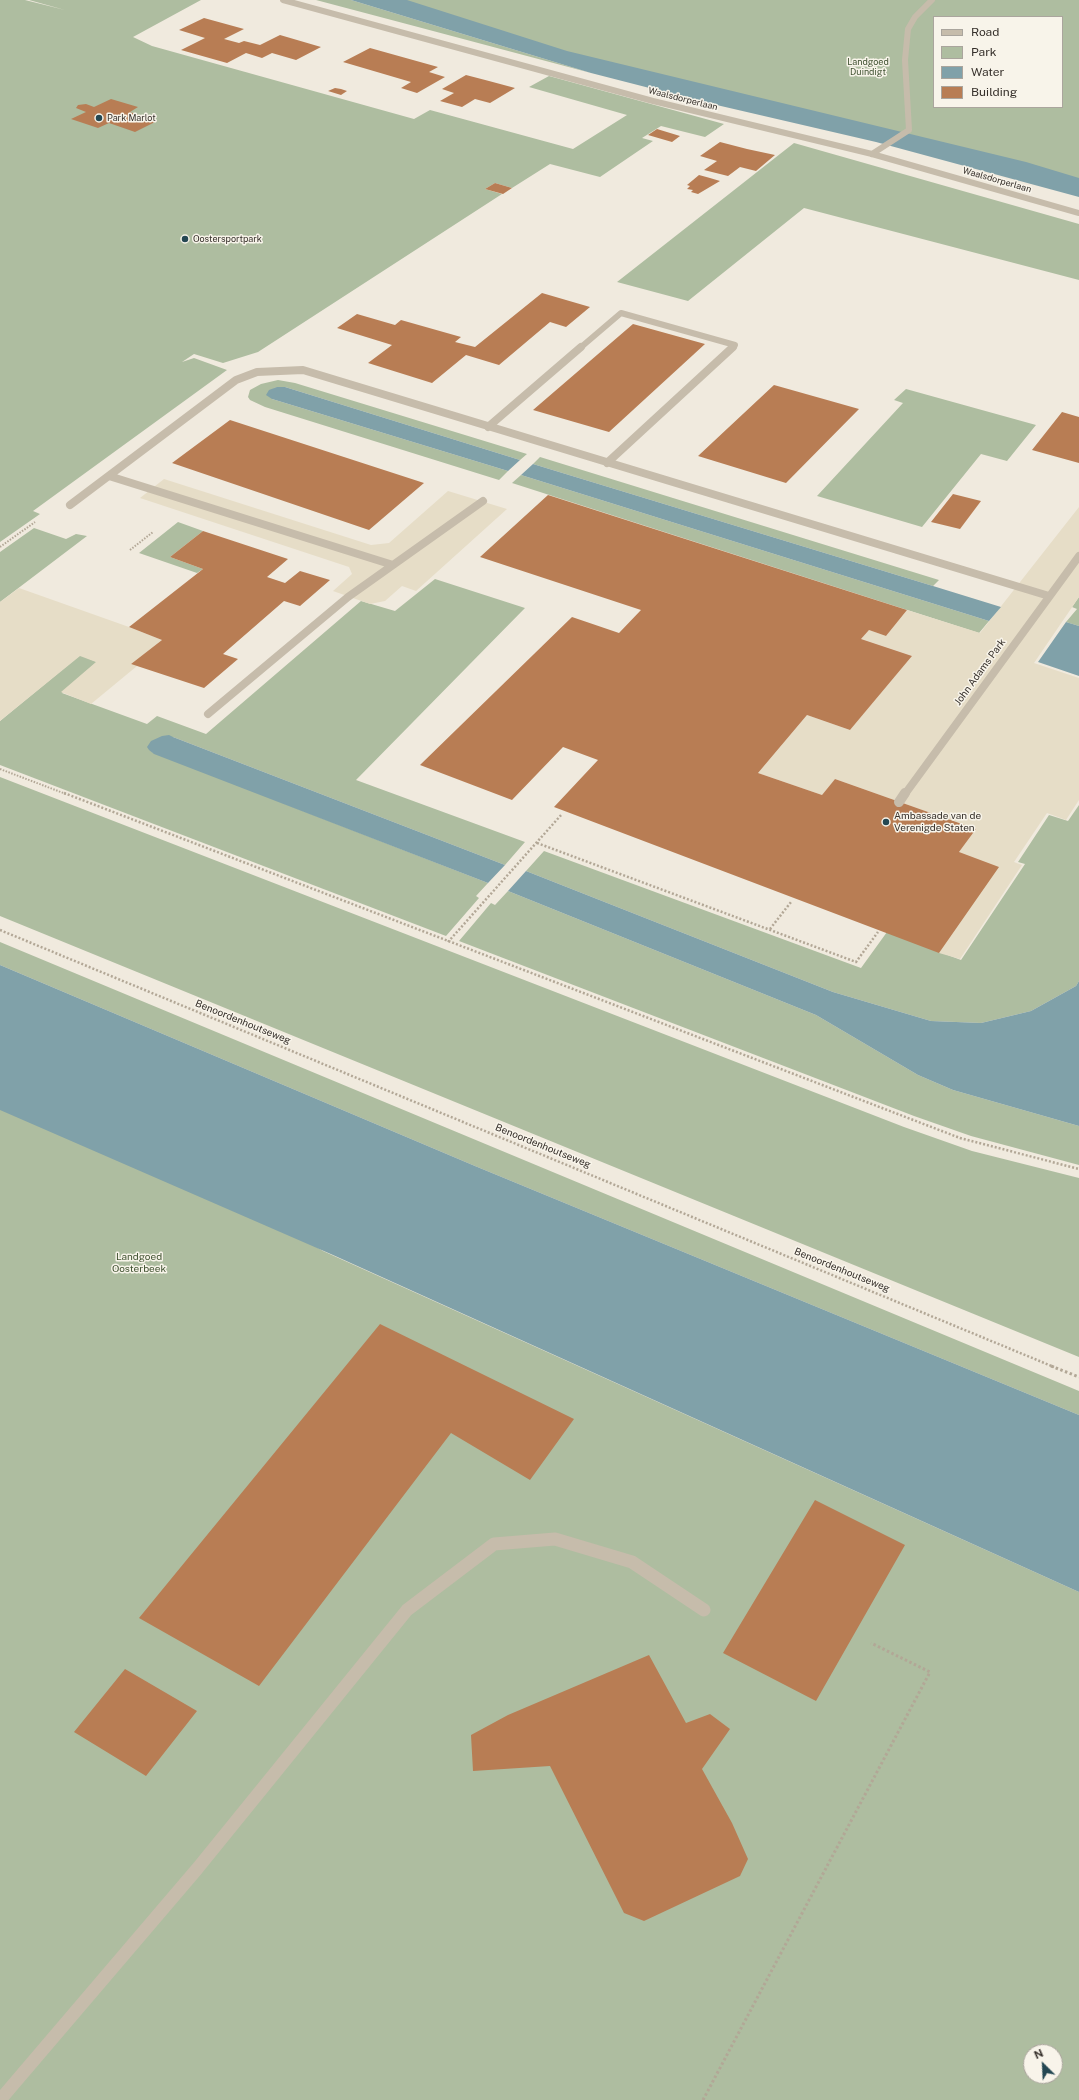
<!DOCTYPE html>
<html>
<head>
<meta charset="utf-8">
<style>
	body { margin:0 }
	#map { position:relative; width:1079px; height:2100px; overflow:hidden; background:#f0eade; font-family:"Public Sans",sans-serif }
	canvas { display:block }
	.legend { position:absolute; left:933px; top:16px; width:130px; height:92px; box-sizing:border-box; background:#f8f4ea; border:1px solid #aaa59d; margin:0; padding:5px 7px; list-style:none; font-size:12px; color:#352f2a }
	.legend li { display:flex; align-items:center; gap:8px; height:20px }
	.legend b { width:20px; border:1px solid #aaa59d }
	.north { position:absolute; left:1023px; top:2044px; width:40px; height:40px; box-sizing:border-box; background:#f8f4ea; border:1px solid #aaa59d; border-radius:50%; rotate:336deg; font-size:11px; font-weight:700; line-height:16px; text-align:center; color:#352f2a }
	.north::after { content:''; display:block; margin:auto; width:14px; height:18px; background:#244752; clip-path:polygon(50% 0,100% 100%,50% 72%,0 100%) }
</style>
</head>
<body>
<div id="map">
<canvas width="1079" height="2100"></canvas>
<ul class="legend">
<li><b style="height:5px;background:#c6bcab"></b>Road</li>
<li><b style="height:11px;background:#aebda0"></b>Park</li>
<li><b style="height:11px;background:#80a1a9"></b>Water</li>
<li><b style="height:11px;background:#b87d54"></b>Building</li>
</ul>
<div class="north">N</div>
</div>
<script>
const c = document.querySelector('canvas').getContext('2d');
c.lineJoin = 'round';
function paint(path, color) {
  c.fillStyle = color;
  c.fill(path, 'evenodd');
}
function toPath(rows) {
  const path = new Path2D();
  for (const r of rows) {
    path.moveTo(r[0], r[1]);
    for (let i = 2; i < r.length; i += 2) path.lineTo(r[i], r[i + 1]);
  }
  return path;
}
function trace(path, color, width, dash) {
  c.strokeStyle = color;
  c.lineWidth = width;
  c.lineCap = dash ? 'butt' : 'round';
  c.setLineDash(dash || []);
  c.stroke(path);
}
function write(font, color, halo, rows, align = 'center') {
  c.font = font + ' "Public Sans",sans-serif';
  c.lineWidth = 3;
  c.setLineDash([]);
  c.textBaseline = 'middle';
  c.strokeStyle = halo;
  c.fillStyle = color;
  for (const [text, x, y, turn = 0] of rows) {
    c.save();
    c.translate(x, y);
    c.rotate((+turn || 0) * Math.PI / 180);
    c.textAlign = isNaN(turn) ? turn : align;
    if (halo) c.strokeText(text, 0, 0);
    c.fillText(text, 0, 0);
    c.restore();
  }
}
const green = toPath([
	[0,0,25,0,65,10,29,0,201,0,133,37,152,46,414,119,430,110,573,149,627,115,529,87,549,76,724,124,705,137,661,126,642,138,653,141,600,177,550,164,512,188,495,183,485,189,502,194,258,352,223,363,194,354,182,362,194,358,227,370,33,511,40,514,0,542],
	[316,0,351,0,591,73,418,27],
	[378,0,1079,0,1079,193],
	[934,17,1062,17,1062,107,934,107],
	[794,143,1079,224,1079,280,804,208,688,301,617,282],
	[278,380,295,383,527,454,520,460,285,387,274,388,272,399,508,471,499,480,265,407,250,400,248,397,250,390,261,384],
	[906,389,1036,425,1007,461,981,454,922,527,817,496,903,403,894,400],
	[540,457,939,580,933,586,533,464],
	[521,475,989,621,979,633,512,483],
	[178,522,203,531,170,557,203,569,197,573,139,553],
	[34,528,66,539,76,534,87,536,0,602,0,552],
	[435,579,525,608,356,780,525,842,505,865,173,737,152,752,488,883,476,896,479,898,446,936,0,765,0,721,80,655,97,662,62,693,147,724,157,716,206,734,361,601,395,611],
	[1079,597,1079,626,1066,622,1077,609,1072,607],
	[0,777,904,1127,972,1151,1079,1178,1079,1357,0,916],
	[1079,805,1079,981,1076,986,1031,1011,981,1023,931,1021,833,992,526,871,544,851,861,968,887,932,961,960,1025,864,1018,862,1049,815,1068,821],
	[508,891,816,1015,918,1075,953,1090,1079,1126,1079,1165,971,1136,914,1116,459,941,491,903,495,905],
	[0,942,1079,1391,1079,1415,475,1166,0,965],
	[0,1054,323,1251,1079,1592,1079,2100,0,2100],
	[1031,2052,1055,2052,1055,2076,1031,2076]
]);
const plaza = toPath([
	[164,479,371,545,389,543,448,491,507,509,416,591,402,586,385,601,370,604,333,591,352,574,349,567,140,498],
	[1079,507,1079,597,1034,663,1079,678,1079,800,1066,820,1047,813,1014,862,1022,865,960,959,939,953,959,852,976,829,835,779,822,795,758,773,807,715,850,730,912,656,861,639,869,630,886,636,907,610,980,633],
	[19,588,129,627,162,640,131,664,137,666,91,704,61,692,96,662,80,656,0,721,0,602]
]);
const water = toPath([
	[351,0,407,0,567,51,1026,162,1079,178,1079,197,876,142,708,103,591,73],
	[277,387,285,387,520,460,508,471,272,399,266,395,269,390],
	[533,464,933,586,1001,607,989,621,521,475],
	[1066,622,1079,626,1079,676,1038,662],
	[169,735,173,737,505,865,488,883,154,754,149,750,147,747,151,741,162,736],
	[526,871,833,992,931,1021,981,1023,1031,1011,1076,986,1079,981,1079,1126,953,1090,918,1075,816,1015,508,891],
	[0,965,475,1166,1079,1415,1079,1592,333,1255,0,1110]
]);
const building = toPath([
	[204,18,244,29,224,39,239,43,244,41,260,45,280,35,321,47,296,60,272,53,262,58,246,53,227,63,181,50,205,38,179,30],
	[370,48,438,67,429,72,445,77,417,93,401,88,411,82,343,62],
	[466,75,489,81,515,88,490,103,475,99,462,107,440,101,454,93,442,89],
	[335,88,341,89,347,91,341,95,328,91],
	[111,99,138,107,130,112,157,121,135,132,109,123,98,128,71,119,86,112,76,108,78,105,86,104,94,107],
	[657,129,680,136,672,142,648,135],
	[720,142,747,149,775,155,756,171,740,167,728,176,704,170,717,161,700,156],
	[699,175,710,178,720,181,698,194,691,192,693,190,687,189,690,186,687,185],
	[495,183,512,188,503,194,485,189],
	[542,293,590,307,566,327,550,322,499,365,466,355,432,383,368,363,392,345,337,328,357,314,395,325,401,320,461,337,455,342,475,347],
	[633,324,705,344,609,432,533,410],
	[774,385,859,409,786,483,698,456],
	[1062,412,1079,417,1079,463,1032,450],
	[230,420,424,483,369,530,172,463],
	[953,494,981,501,960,529,931,522],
	[548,495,907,610,886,636,869,630,861,639,912,656,850,730,807,715,758,773,822,795,835,779,976,829,959,852,999,867,939,953,554,807,598,760,563,747,512,800,420,765,572,617,619,633,641,610,480,557],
	[203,531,288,559,267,577,285,583,300,571,330,580,300,606,284,601,223,654,238,659,204,688,131,664,162,640,129,627,203,569,170,557],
	[380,1324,574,1419,530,1480,451,1433,259,1686,139,1618],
	[815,1500,905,1545,816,1701,723,1653],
	[649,1655,686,1723,710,1714,730,1729,702,1769,732,1823,748,1859,740,1876,644,1921,624,1913,550,1766,473,1771,471,1735,508,1715],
	[125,1669,197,1711,146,1776,74,1732]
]);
const pathFar2 = toPath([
	[0,547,35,522],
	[130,550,153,532],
	[0,769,66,794]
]);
const pathFar1 = toPath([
	[64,793,960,1138,1079,1169],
	[537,843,856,962,878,932],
	[770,929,791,902],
	[0,930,1054,1367],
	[448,942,562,814]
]);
const path = toPath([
	[1051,1366,1079,1377],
	[703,2100,930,1672,871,1643]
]);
const laneFar3 = toPath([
	[872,154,909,130,905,60,908,29,915,17,932,0],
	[580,348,621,313,735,345,731,348]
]);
const laneFar2 = toPath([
	[488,427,581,347],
	[607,463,733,347],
	[109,476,393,565],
	[70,505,236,380,257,372,303,370,1049,596],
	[208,714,348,597,483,501],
	[905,794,1079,556]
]);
const laneFar1 = toPath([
	[899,802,905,793]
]);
const lane = toPath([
	[0,2100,197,1869,407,1610,494,1544,555,1539,632,1562,704,1610]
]);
const street = toPath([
	[283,0,653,101,872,154,1079,213]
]);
const markers = [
	[99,118,4,"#244752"],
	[185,239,4,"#244752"],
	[886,822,4,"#244752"]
];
const farParknames = [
	["Landgoed",868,62],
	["Duindigt",868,72]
];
const farStreetnames = [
	["Waalsdorperlaan",683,99,14],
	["Waalsdorperlaan",997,180,16]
];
const farPoinames = [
	["Park Marlot",107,118],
	["Oostersportpark",193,239]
];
const streetNames = [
	["John Adams Park",980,672,-54],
	["Benoordenhoutseweg",243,1022,22],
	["Benoordenhoutseweg",543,1146,22],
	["Benoordenhoutseweg",842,1270,22]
];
const poiNames = [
	["Ambassade van de",894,816],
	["Verenigde Staten",894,828]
];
const parkNames = [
	["Landgoed",139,1257],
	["Oosterbeek",139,1269]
];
paint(green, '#aebda0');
paint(plaza, '#e6ddc7');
paint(water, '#80a1a9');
paint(building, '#b87d54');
trace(pathFar2, '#b2a796', 2, [1.5, 1.5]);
trace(pathFar1, '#b2a796', 2.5, [2, 2]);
trace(path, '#b2a796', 3, [2.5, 2.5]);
trace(laneFar3, '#c6bcab', 6);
trace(laneFar2, '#c6bcab', 8);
trace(laneFar1, '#c6bcab', 10);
trace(lane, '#c6bcab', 13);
trace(street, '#c6bcab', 6);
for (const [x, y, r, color] of markers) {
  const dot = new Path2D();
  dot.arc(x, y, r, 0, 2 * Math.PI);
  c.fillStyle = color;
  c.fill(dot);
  trace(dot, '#f8f4ea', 1.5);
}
write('9px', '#3f5130', '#f8f4ea', farParknames);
write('9px', '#352f2a', '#f8f4ea', farStreetnames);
write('9px', '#352f2a', '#f8f4ea', farPoinames, 'left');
write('10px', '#352f2a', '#f8f4ea', streetNames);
write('10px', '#352f2a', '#f8f4ea', poiNames, 'left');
write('10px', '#3f5130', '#f8f4ea', parkNames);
</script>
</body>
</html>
